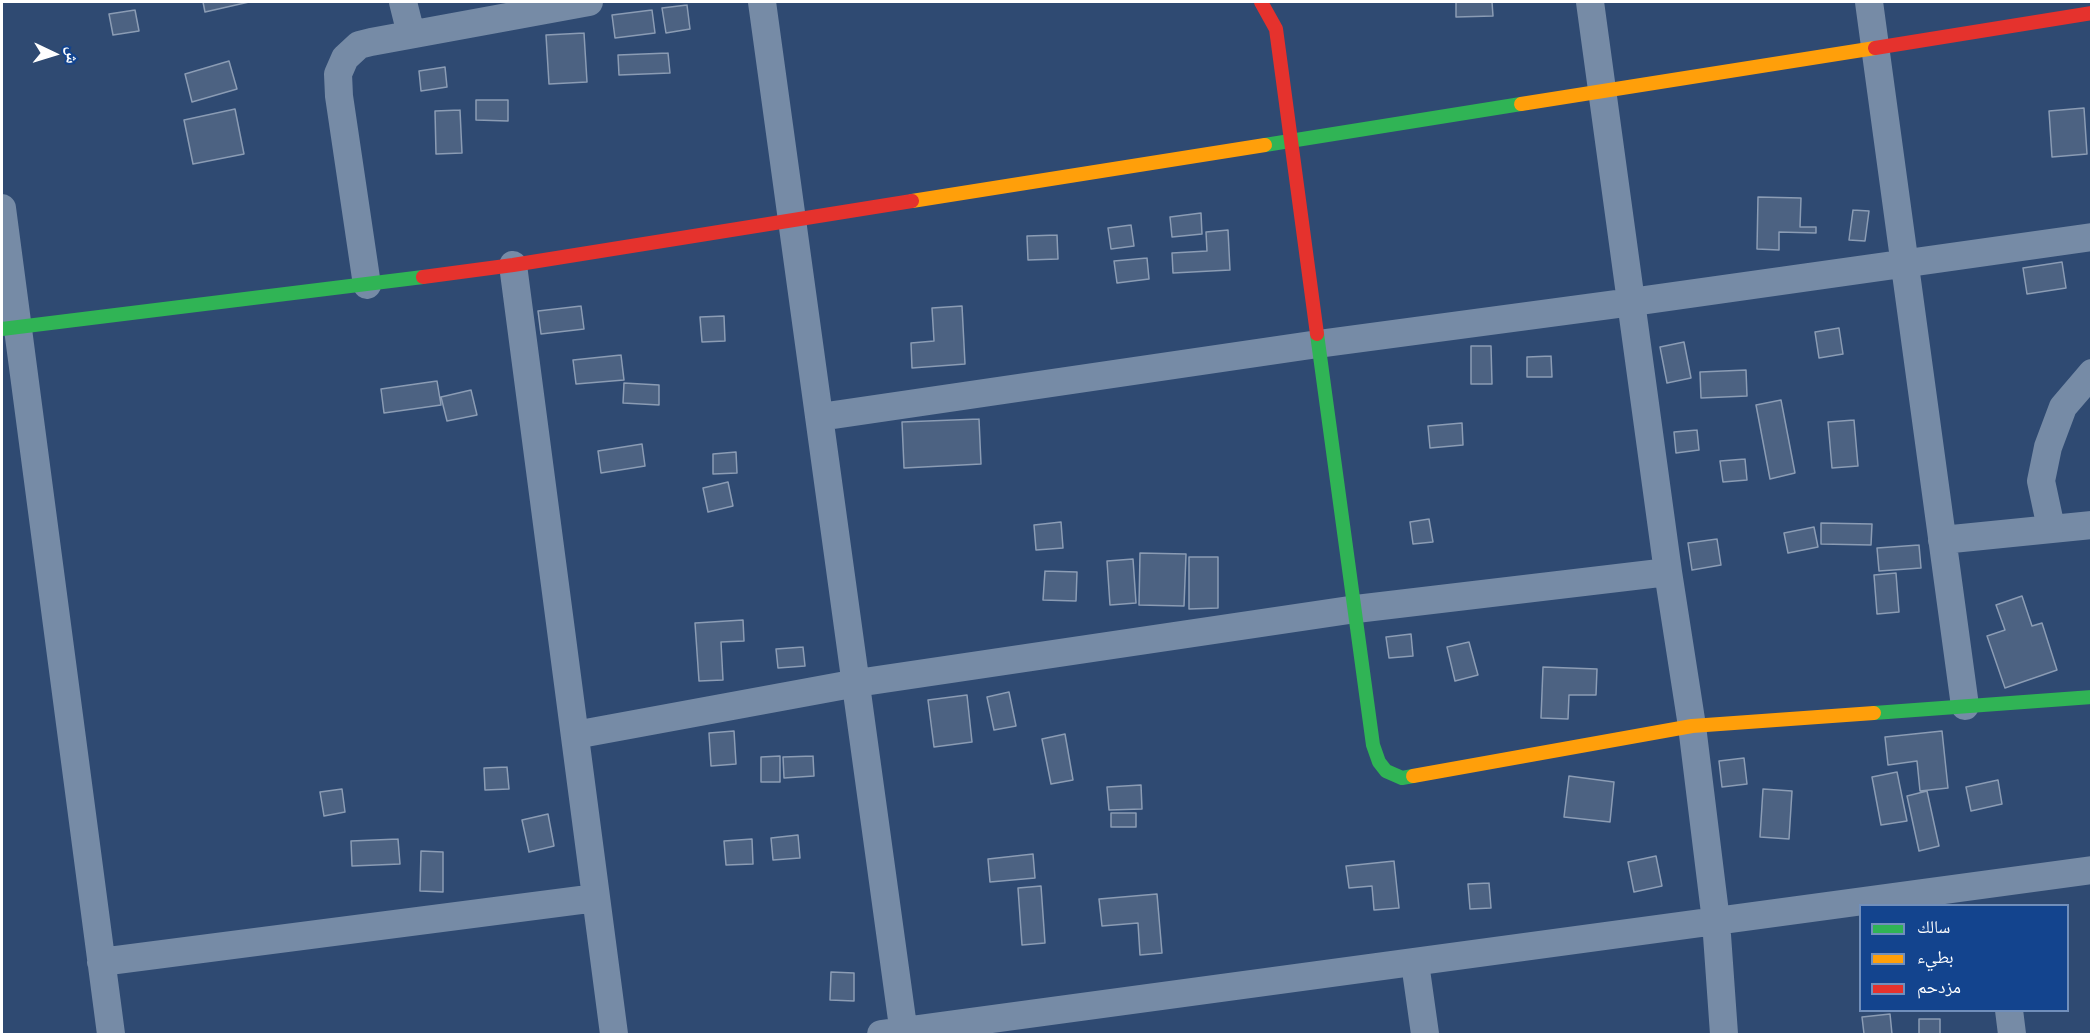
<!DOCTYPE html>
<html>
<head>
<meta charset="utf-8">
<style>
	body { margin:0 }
	#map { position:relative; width:2093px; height:1036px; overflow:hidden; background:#2f4a72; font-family:"Work Sans","Noto Naskh Arabic",sans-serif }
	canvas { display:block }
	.frame { position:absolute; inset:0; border:3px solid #fff; pointer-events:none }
	.legend { position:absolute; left:1859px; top:904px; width:210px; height:108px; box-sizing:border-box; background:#13448e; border:2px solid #718fbb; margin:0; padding:8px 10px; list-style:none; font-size:18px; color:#fff }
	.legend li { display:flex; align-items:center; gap:12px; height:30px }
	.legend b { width:30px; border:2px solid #718fbb }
	.north { position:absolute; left:24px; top:24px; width:60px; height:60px; -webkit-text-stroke:4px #13448e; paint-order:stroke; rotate:94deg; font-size:16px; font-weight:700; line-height:24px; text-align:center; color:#fff }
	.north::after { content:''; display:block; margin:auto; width:21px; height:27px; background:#fff; clip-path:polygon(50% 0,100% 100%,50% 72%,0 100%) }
</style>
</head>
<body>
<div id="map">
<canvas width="2093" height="1036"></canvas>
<div class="frame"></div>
<ul class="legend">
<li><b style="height:8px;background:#30b455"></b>سالك</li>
<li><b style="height:8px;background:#ff9f0a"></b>بطيء</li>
<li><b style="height:8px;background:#e5322d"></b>مزدحم</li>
</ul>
<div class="north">ش</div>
</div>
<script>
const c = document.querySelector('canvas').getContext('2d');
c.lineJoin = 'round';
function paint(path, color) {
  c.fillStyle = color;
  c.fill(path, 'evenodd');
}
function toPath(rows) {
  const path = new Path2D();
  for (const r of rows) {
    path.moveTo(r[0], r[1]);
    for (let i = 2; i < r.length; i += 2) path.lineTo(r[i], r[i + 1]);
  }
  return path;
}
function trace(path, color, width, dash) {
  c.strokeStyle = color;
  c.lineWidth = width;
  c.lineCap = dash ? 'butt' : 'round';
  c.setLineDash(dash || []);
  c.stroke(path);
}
const building = toPath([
	[203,2,249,2,205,12,203,2],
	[1456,2,1492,2,1493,16,1456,17,1456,2],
	[687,5,690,29,666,33,662,8,687,5],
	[135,10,139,31,113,35,109,14,135,10],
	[652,10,655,33,615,38,612,15,652,10],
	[584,33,587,82,549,84,546,35,584,33],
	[668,53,670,73,619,75,618,55,668,53],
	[229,61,237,89,192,102,185,74,229,61],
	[445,67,447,87,421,91,419,71,445,67],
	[476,100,508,100,508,121,476,120,476,100],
	[2084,108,2087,154,2052,157,2049,111,2084,108],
	[235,109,244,154,193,164,184,120,235,109],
	[460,110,462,153,436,154,435,111,460,110],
	[1758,197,1801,198,1800,227,1816,227,1816,233,1779,232,1779,250,1757,249,1758,197],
	[1853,210,1869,211,1865,241,1849,240,1853,210],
	[1201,213,1202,234,1172,237,1170,217,1201,213],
	[1131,225,1134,246,1111,249,1108,228,1131,225],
	[1228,230,1230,270,1173,273,1172,253,1207,251,1206,232,1228,230],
	[1057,235,1058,259,1028,260,1027,236,1057,235],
	[1147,258,1149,279,1117,283,1114,261,1147,258],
	[2062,262,2066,288,2027,294,2023,268,2062,262],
	[581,306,584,329,541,334,538,311,581,306],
	[962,306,965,364,912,368,911,343,934,341,932,308,962,306],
	[724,316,725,341,702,342,700,317,724,316],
	[1839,328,1843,354,1819,358,1815,332,1839,328],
	[1684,342,1691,378,1667,383,1660,347,1684,342],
	[1471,346,1491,346,1492,384,1471,384,1471,346],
	[621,355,624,380,576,384,573,360,621,355],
	[1551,356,1552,377,1527,377,1527,357,1551,356],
	[1746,370,1747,396,1701,398,1700,372,1746,370],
	[437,381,441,405,384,413,381,389,437,381],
	[624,383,659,385,659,405,623,403,624,383],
	[471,390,477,415,447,421,441,397,471,390],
	[1781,400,1795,473,1770,479,1756,405,1781,400],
	[979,419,981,464,904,468,902,422,979,419],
	[1854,420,1858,466,1832,468,1828,422,1854,420],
	[1462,423,1463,445,1430,448,1428,426,1462,423],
	[1697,430,1699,450,1676,453,1674,432,1697,430],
	[642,444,645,466,601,473,598,451,642,444],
	[736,452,737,473,713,474,713,454,736,452],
	[1745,459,1747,480,1723,482,1720,461,1745,459],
	[728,482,733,506,708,512,703,488,728,482],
	[1429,519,1433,542,1413,544,1410,522,1429,519],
	[1061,522,1063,548,1036,550,1034,525,1061,522],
	[1821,523,1872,524,1871,545,1821,544,1821,523],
	[1814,527,1818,547,1788,553,1784,533,1814,527],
	[1717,539,1721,565,1692,570,1688,543,1717,539],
	[1919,545,1921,568,1879,571,1877,548,1919,545],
	[1140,553,1186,554,1184,606,1139,605,1140,553],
	[1189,557,1218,557,1218,608,1189,609,1189,557],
	[1133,559,1136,603,1110,605,1107,561,1133,559],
	[1045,571,1077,572,1076,601,1043,600,1045,571],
	[1896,573,1899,612,1877,614,1874,575,1896,573],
	[2022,596,2032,626,2042,623,2057,670,2005,688,1987,636,2005,630,1996,605,2022,596],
	[743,620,744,641,721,642,723,680,699,681,695,623,743,620],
	[1411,634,1413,656,1389,658,1386,637,1411,634],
	[1469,642,1478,675,1455,681,1447,647,1469,642],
	[803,647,805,666,778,668,776,649,803,647],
	[1543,667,1597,669,1596,695,1569,695,1568,719,1541,718,1543,667],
	[1009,692,1016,726,994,730,987,697,1009,692],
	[967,695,972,742,934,747,928,700,967,695],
	[734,731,736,764,711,766,709,733,734,731],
	[1942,731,1948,788,1920,791,1917,761,1888,765,1885,737,1942,731],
	[1065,734,1073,780,1051,784,1042,739,1065,734],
	[780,756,780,782,761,782,761,757,780,756],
	[813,756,814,776,784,778,783,757,813,756],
	[1744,758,1747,784,1722,787,1719,761,1744,758],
	[507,767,509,789,485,790,484,768,507,767],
	[1897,772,1907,821,1881,825,1872,777,1897,772],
	[1569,776,1614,782,1610,822,1564,817,1569,776],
	[1998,780,2002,804,1971,811,1966,787,1998,780],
	[1141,785,1142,809,1109,810,1107,787,1141,785],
	[342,789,345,812,324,816,320,792,342,789],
	[1763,789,1792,791,1789,839,1760,837,1763,789],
	[1927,791,1939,846,1919,851,1907,796,1927,791],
	[1111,813,1136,813,1136,827,1111,827,1111,813],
	[548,814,554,846,529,852,522,820,548,814],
	[798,835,800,858,773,860,771,838,798,835],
	[398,839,400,864,352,866,351,841,398,839],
	[752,839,753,864,726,865,724,841,752,839],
	[421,851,443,852,443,892,420,891,421,851],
	[1033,854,1035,878,990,882,988,859,1033,854],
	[1656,856,1662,886,1634,892,1628,862,1656,856],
	[1394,861,1399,908,1374,910,1372,886,1349,888,1346,866,1394,861],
	[1489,883,1491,908,1470,909,1468,884,1489,883],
	[1041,886,1045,943,1022,945,1018,888,1041,886],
	[1157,894,1162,953,1140,955,1138,923,1102,926,1099,899,1157,894],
	[831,972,854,973,854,1001,830,1000,831,972],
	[1890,1014,1892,1034,1864,1034,1862,1017,1890,1014],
	[1919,1019,1940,1019,1940,1034,1919,1034,1919,1019]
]);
const street = toPath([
	[403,2,411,34],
	[762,2,904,1034],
	[1590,2,1668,572,1692,726,1716,921,1724,1034],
	[1869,2,1965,706],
	[2,208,111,1034],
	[513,265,614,1034],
	[367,285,339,96,338,74,345,58,359,45,371,42,589,2],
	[820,417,1318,344,1632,302,2092,237],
	[2051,528,2041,481,2048,447,2063,407,2092,373],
	[1942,540,2092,525],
	[575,735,857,683,1356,609,1668,572],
	[101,962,596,898],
	[1415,963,1425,1034],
	[2009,1010,2012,1034],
	[881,1034,2092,870]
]);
const fast = toPath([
	[1265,145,1521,104],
	[2,329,423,277],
	[1317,334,1373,745,1379,762,1386,771,1402,778,1413,776],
	[1874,713,2092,697]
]);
const slow = toPath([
	[1521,104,1875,48],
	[912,201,1265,145],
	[1413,776,1692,726,1874,713]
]);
const jam = toPath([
	[1261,2,1276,29,1317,334],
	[1875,48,2092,13],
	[423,277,513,265,912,201]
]);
paint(building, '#4c6282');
trace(building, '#8b9cb4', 1.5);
trace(street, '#768ba6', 28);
trace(fast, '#30b455', 14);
trace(slow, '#ff9f0a', 14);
trace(jam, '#e5322d', 14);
</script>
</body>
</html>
